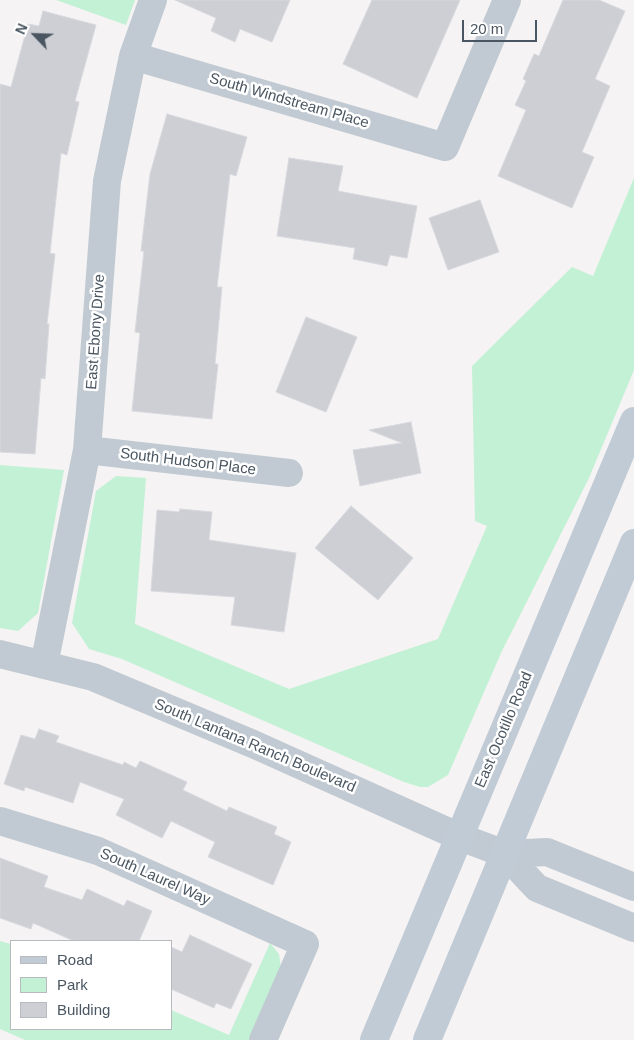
<!DOCTYPE html>
<html>
<head>
<meta charset="utf-8">
<style>
	body { margin:0 }
	#map { position:relative; width:634px; height:1040px; overflow:hidden; background:#f5f3f3; font-family:Helvetica,sans-serif }
	canvas { display:block }
	.legend { position:absolute; left:10px; top:940px; width:162px; height:90px; box-sizing:border-box; background:#fff; border:1px solid #b7bbc0; margin:0; padding:6px 9px; list-style:none; font-size:15px; color:#4a5661 }
	.legend li { display:flex; align-items:center; gap:10px; height:25px }
	.legend b { width:25px; border:1px solid #b7bbc0 }
	.north { position:absolute; left:10px; top:10px; width:50px; height:50px; -webkit-text-stroke:4px #fff; paint-order:stroke; rotate:294deg; font-size:14px; font-weight:700; line-height:20px; text-align:center; color:#4a5661 }
	.north::after { content:''; display:block; margin:auto; width:18px; height:22px; background:#4a5661; clip-path:polygon(50% 0,100% 100%,50% 72%,0 100%) }
	.scale { position:absolute; left:462px; top:20px; width:75px; height:22px; box-sizing:border-box; border:2px solid #4a5661; border-top:0; padding-left:6px; font-size:15px; line-height:18px; white-space:nowrap; color:#4a5661; -webkit-text-stroke:4px #fff; paint-order:stroke }
</style>
</head>
<body>
<div id="map">
<canvas width="634" height="1040"></canvas>
<ul class="legend">
<li><b style="height:6px;background:#c1cbd6"></b>Road</li>
<li><b style="height:14px;background:#c3f1d5"></b>Park</li>
<li><b style="height:14px;background:#cdcfd5"></b>Building</li>
</ul>
<div class="north">N</div>
<div class="scale">20 m</div>
</div>
<script>
const c = document.querySelector('canvas').getContext('2d');
c.lineJoin = 'round';
function paint(path, color) {
  c.fillStyle = color;
  c.fill(path, 'evenodd');
}
function toPath(rows) {
  const path = new Path2D();
  for (const r of rows) {
    path.moveTo(r[0], r[1]);
    for (let i = 2; i < r.length; i += 2) path.lineTo(r[i], r[i + 1]);
  }
  return path;
}
function trace(path, color, width, dash) {
  c.strokeStyle = color;
  c.lineWidth = width;
  c.lineCap = dash ? 'butt' : 'round';
  c.setLineDash(dash || []);
  c.stroke(path);
}
function write(font, color, halo, rows, align = 'center') {
  c.font = font + ' Helvetica,sans-serif';
  c.lineWidth = 5;
  c.setLineDash([]);
  c.textBaseline = 'middle';
  c.strokeStyle = halo;
  c.fillStyle = color;
  for (const [text, x, y, turn = 0] of rows) {
    c.save();
    c.translate(x, y);
    c.rotate((+turn || 0) * Math.PI / 180);
    c.textAlign = isNaN(turn) ? turn : align;
    if (halo) c.strokeText(text, 0, 0);
    c.fillText(text, 0, 0);
    c.restore();
  }
}
const green = toPath([
	[56,0,135,0,126,25],
	[634,178,634,370,589,478,501,653,448,775,428,787,420,787,404,782,122,659,89,649,72,623,96,491,116,476,146,478,135,624,289,689,438,639,487,526,475,521,472,366,572,267,593,276],
	[0,465,64,470,38,613,18,631,0,628],
	[0,941,11,944,11,1029,171,1029,171,1010,229,1035,270,943,279,954,281,968,249,1040,25,1040,0,1029]
]);
const building = toPath([
	[175,0,290,0,272,42,240,29,235,42,211,31,216,18,175,0],
	[372,0,460,0,417,98,343,64,372,0],
	[563,0,599,0,625,11,595,79,610,86,582,152,594,157,572,208,498,176,526,110,515,105,526,81,523,79,534,54,539,56,563,0],
	[43,11,96,25,75,101,79,102,67,155,61,153,50,253,55,254,47,324,49,324,45,379,41,378,35,454,0,452,0,84,11,87,28,24,39,26,43,11],
	[167,114,247,137,236,176,230,174,217,287,222,287,215,364,218,364,212,419,132,411,140,333,135,332,144,251,141,251,150,174,167,114],
	[289,158,343,166,338,191,417,206,407,258,390,255,387,266,353,259,355,248,277,236,289,158],
	[480,200,499,252,448,270,429,218,480,200],
	[306,317,357,337,326,412,276,392,306,317],
	[411,422,421,473,360,486,353,450,402,443,369,430,411,422],
	[351,506,413,558,378,600,315,548,351,506],
	[180,509,212,512,209,540,296,553,284,632,231,625,235,597,151,591,157,510,179,512,180,509],
	[39,729,59,736,56,742,123,765,124,762,136,768,140,761,187,782,183,790,227,811,229,807,277,827,274,834,291,842,273,885,208,857,215,842,171,821,162,838,116,815,124,799,80,782,73,803,25,787,24,791,4,784,21,735,35,739,39,729],
	[0,858,48,876,44,887,82,900,87,889,124,906,127,900,152,911,139,941,74,941,33,923,31,929,0,918,0,858],
	[190,935,252,964,231,1009,216,1003,214,1008,171,989,171,947,182,952,190,935]
]);
const street = toPath([
	[133,56,445,147,507,0],
	[87,450,289,473],
	[0,654,93,677,253,744,460,837,505,854,547,852,634,887],
	[44,665,87,450,107,181,133,56,153,0],
	[0,821,98,851,305,944,263,1040],
	[505,854,537,888,634,928]
]);
const secondary = toPath([
	[374,1040,634,421],
	[427,1040,634,543]
]);
const streetNames = [
	["South Windstream Place",289,101,16],
	["East Ebony Drive",96,332,-86],
	["South Hudson Place",188,462,7],
	["East Ocotillo Road",504,730,-67],
	["South Lantana Ranch Boulevard",255,746,23],
	["South Laurel Way",155,877,24]
];
paint(green, '#c3f1d5');
paint(building, '#cdcfd5');
trace(building, '#d7d9de', 1);
trace(street, '#c1cad2', 28);
trace(secondary, '#c1cbd6', 28);
write('15px', '#4a5661', '#fff', streetNames);
</script>
</body>
</html>
